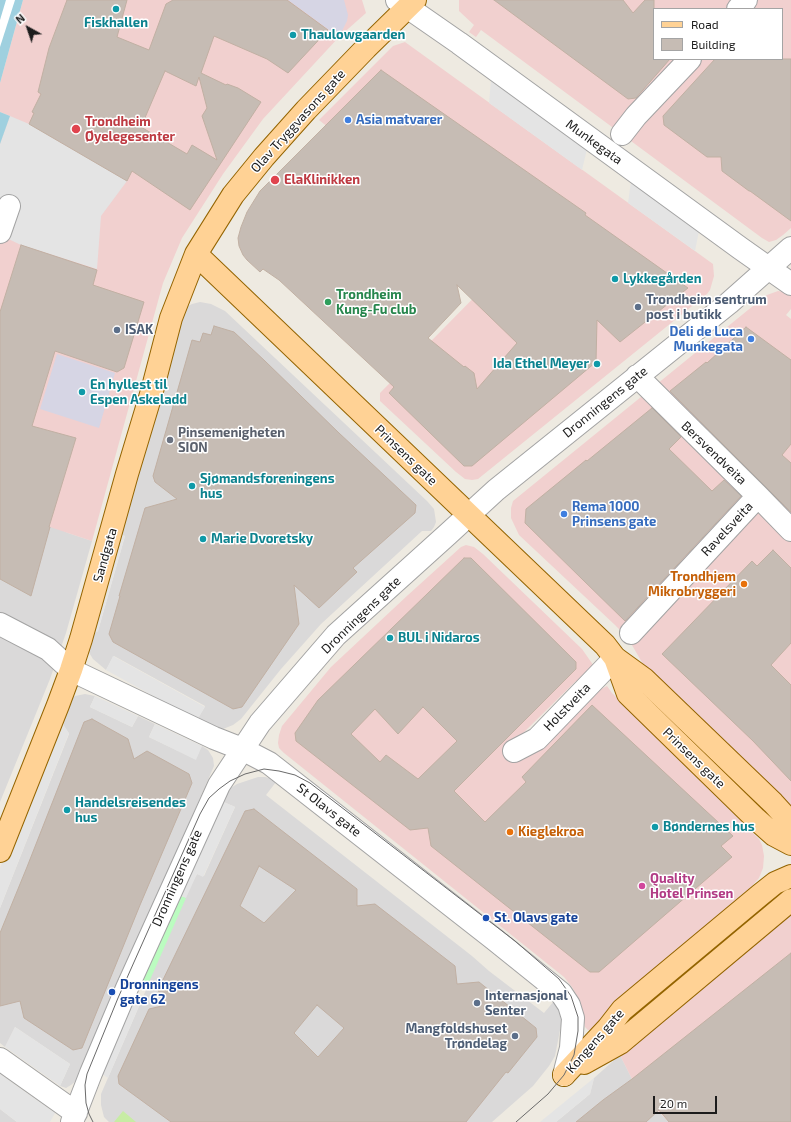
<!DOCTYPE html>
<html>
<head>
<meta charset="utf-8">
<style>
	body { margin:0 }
	#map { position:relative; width:791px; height:1122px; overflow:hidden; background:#eeeae1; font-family:"Exo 2",sans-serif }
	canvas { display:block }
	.legend { position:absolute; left:653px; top:8px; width:130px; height:52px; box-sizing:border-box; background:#fff; border:1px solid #a4a4a4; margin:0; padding:5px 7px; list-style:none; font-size:12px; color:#1c1c1c }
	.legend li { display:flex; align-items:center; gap:8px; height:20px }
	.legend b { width:20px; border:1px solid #a4a4a4 }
	.north { position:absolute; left:8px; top:8px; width:40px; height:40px; -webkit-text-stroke:3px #fff; paint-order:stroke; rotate:320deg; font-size:11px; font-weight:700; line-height:16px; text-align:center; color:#1c1c1c }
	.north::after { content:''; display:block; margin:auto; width:14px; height:18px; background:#1c1c1c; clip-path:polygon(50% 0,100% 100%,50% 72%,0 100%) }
	.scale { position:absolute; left:653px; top:1096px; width:64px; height:18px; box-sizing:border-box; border:2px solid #1c1c1c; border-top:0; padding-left:5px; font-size:12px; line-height:14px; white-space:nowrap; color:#1c1c1c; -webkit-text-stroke:3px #fff; paint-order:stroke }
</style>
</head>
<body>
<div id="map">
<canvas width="791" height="1122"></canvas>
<ul class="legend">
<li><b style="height:5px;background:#ffd295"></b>Road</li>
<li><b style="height:11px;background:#c6bcb4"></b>Building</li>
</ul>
<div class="north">N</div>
<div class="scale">20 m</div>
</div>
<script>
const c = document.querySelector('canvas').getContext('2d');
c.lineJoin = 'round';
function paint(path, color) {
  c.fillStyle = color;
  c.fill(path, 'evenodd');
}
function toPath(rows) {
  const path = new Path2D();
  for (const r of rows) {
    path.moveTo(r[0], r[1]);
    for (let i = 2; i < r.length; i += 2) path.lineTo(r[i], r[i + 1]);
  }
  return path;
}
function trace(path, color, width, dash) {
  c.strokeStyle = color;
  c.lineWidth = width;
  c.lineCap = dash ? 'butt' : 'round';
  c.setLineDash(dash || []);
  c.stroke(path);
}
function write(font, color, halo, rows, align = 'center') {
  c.font = font + ' "Exo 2",sans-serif';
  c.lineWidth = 3;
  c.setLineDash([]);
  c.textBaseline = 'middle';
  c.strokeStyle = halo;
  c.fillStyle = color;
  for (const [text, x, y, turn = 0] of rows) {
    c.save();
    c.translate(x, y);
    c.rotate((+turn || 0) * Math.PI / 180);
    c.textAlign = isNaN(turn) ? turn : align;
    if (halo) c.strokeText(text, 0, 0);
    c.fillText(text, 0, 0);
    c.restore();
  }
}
const residential = toPath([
	[200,302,211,304,225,311,427,501,434,509,436,522,434,527,431,531,422,531,321,624,281,669,241,719,233,725,223,729,219,729,197,720,205,706,114,656,106,670,93,659,88,651,88,637,98,631,125,536,117,533,184,308,192,304],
	[0,501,68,533,92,541,66,633,50,679,0,802],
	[85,694,95,696,90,707,132,727,138,716,155,724,149,737,195,759,202,746,208,750,213,758,214,766,77,1080,71,1085,66,1088,60,1086,70,1064,15,1027,5,1047,0,1043,0,908,69,734,64,726,61,713,65,703,75,696],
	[258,777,265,777,273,779,276,782,266,795,472,956,489,971,544,1013,554,1001,559,1008,562,1016,561,1025,555,1056,549,1066,533,1086,492,1122,109,1122,104,1117,101,1105,101,1094,146,990,132,983,197,874,204,876,235,807,219,800,226,791,237,784],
	[620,1055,632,1079,658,1111,669,1122,556,1122,590,1094,594,1078],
	[0,1109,17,1122,0,1122]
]);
const commercial = toPath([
	[23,0,362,0,366,13,339,37,263,119,223,174,182,238,163,283,92,541,50,527,0,501,0,144,10,116,0,112,0,83],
	[459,0,791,0,791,228,783,235,776,240,769,242,762,238,481,30,476,37,469,32,474,25,459,11],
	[654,9,782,9,782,59,654,59],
	[405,42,713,264,714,276,710,290,707,294,478,479,472,480,465,479,456,472,380,401,380,393,503,268,319,120,393,46],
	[778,291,786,292,791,295,791,309,786,315,791,319,791,806,643,664,629,640,624,634,615,625,519,535,511,518,511,508,513,501,748,310,767,295],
	[466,545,474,547,483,554,582,649,596,669,581,686,576,681,517,739,596,692,607,686,612,693,759,839,762,845,764,856,763,868,759,878,752,886,620,998,591,1030,588,1030,585,1027,580,1001,572,987,564,977,284,753,279,748,278,743,279,735,282,726,331,667,408,595,461,547],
	[791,914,791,1122,669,1122,658,1111,632,1079,620,1055]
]);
const grass = toPath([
	[123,1111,136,1122,114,1122]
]);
const park = toPath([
	[172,892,186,898,146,989,132,983]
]);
const parking = toPath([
	[491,80,587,149,582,170,489,103],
	[10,116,29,124,127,181,101,216,97,269,21,245,0,235,0,144],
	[631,181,699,231,695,251,628,203],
	[117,533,125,536,98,631,88,637],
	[113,656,205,707,197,720,106,670],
	[95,696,138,716,132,727,90,707],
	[61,713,64,726,69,733,0,908,0,868],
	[155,724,202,746,196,760,149,737],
	[219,800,235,807,203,877,197,874,186,898,173,892],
	[126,997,140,1004,108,1078,96,1070],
	[15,1027,70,1064,60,1086,5,1047],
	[0,1074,55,1113,50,1122,17,1122,0,1109],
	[594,1078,590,1094,556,1122,540,1122]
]);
const plaza = toPath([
	[288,0,344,0,348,15,347,21,339,37,329,30],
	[57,354,115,373,99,428,40,409]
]);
const water = toPath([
	[0,0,23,0,0,83],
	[0,112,10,116,0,144]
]);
const pier = toPath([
	[6,0,15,0,0,47,0,20]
]);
const building = toPath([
	[67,0,127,0,117,37,149,50,166,4,173,0,287,0,328,30,288,73,267,59,214,36,201,73,226,85,227,84,238,88,261,102,190,210,132,171,127,181,29,124,34,113,32,112,41,94,38,92,49,48,67,0],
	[165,71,196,86,199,77,207,108,202,116,217,160,192,145,187,154,141,127,165,71],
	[494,0,623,0,633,13,645,0,654,0,654,59,670,59,636,98,628,99,494,0],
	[715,59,791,59,791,221,750,191,749,191,722,171,721,157,707,157,664,125,663,116,715,59],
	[381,70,586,213,585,215,688,288,620,342,597,320,596,362,472,466,464,466,389,393,394,387,279,280,263,269,260,272,247,260,243,255,239,246,238,238,241,227,247,212,260,191,381,70],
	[457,285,517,343,477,389,474,373,465,366,464,367,428,338,461,303,457,285],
	[21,245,97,270,93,285,144,302,124,368,117,372,55,351,32,426,76,438,49,527,50,527,31,596,0,579,0,312,21,245],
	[214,326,234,332,265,361,339,433,416,505,415,513,353,568,357,572,319,608,294,585,299,624,242,707,233,709,113,642,109,634,120,596,119,596,145,508,177,499,155,482,153,476,192,340,200,342,203,333,211,335,214,326],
	[746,327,791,360,791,444,782,455,791,463,791,512,670,391,706,362,707,363,746,327],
	[652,408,681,437,669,449,712,491,724,480,741,496,625,621,583,580,525,523,526,509,586,460,587,461,652,408],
	[773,550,791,568,791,643,771,665,791,685,791,781,753,741,662,654,752,561,757,566,773,550],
	[464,558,471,558,576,662,576,669,454,791,485,822,526,782,522,777,592,705,733,836,721,846,732,857,599,972,590,972,431,846,428,828,410,830,296,741,295,733,318,700,464,558],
	[423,707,457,741,418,779,386,755,380,762,351,734,375,709,398,734,423,707],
	[92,719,128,739,134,759,147,751,189,774,192,783,140,905,82,1048,73,1050,24,1018,20,1001,0,1006,0,933,27,867,84,722,92,719],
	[254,809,357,889,357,906,375,904,455,966,457,984,479,982,536,1028,537,1037,508,1073,506,1072,466,1122,171,1122,119,1084,118,1076,149,1009,166,1005,158,990,245,811,254,809],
	[259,866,296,890,264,923,240,906,259,866],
	[317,1005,344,1028,318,1057,294,1033,317,1005],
	[791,953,791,1122,669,1122,659,1110,646,1122,576,1122,603,1100,632,1079,791,953]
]);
const minor = toPath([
	[397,0,459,43,740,248,791,284],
	[738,9,746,0],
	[622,134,636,116,690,59],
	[0,232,9,206],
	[637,376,758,496,791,530],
	[0,624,48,649,71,670,214,738,242,749,269,763,494,939,561,993,569,1005,573,1018,571,1048,564,1075],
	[631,633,758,496],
	[514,751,537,739,615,658],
	[0,1059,76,1113],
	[72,1122,91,1073,127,988,219,785,260,723,336,635,448,534,496,490,729,303,791,248]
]);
const major = toPath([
	[196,254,605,645,615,658,628,694,756,819,774,835,791,844],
	[615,658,644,679,773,803,791,823],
	[0,851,58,705,71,670,81,639,127,474,152,391,171,318,196,254,233,195,264,157,306,110,366,48,415,0],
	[584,1063,620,1043,791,900],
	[564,1075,608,1028,622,1010,760,895,775,883,791,876]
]);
const tram = toPath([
	[93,1122,89,1114,86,1103,85,1085,87,1074,118,998,200,814,209,798,219,789,230,781,245,774,264,769,279,771,295,775,310,783,515,941,559,979,571,996,578,1017,578,1031,574,1055,564,1075,548,1094,516,1122]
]);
const markers = [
	[116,9,4,"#0f9aa8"],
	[293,35,4,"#0f9aa8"],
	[348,120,4,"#3f7fe0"],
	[76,129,5,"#e0444e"],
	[275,180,5,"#e0444e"],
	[615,279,4,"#0f9aa8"],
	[328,302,4,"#2e9e5b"],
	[638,307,4,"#5c6f8a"],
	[117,330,4,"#5c6f8a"],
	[751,339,4,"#3f7fe0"],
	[597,364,4,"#0f9aa8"],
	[82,392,4,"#0f9aa8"],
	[170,440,4,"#6b7280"],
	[192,486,4,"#0f9aa8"],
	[564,514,4,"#3f7fe0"],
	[203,539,4,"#0f9aa8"],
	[744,584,4,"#e8710a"],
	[390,638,4,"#0f9aa8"],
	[67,810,4,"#0f9aa8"],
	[655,827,4,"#0f9aa8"],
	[510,832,4,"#e8710a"],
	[642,886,4,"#d1479c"],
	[486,918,4,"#1a4fb4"],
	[112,992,4,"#1a4fb4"],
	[477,1003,4,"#5c6f8a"],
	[515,1036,4,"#5c6f8a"]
];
const cultureNames = [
	["Fiskhallen",116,23,"center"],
	["Thaulowgaarden",301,35],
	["Lykkegården",623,279],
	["Ida Ethel Meyer",589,364,"right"],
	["En hyllest til",90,385],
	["Espen Askeladd",90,400],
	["Sjømandsforeningens",200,479],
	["hus",200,494],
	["Marie Dvoretsky",211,539],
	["BUL i Nidaros",398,638],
	["Handelsreisendes",75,803],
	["hus",75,818],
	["Bøndernes hus",663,827]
];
const shopNames = [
	["Asia matvarer",356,120],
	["Deli de Luca",743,332,"right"],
	["Munkegata",743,347,"right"],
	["Rema 1000",572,507],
	["Prinsens gate",572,522]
];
const streetNames = [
	["Olav Tryggvasons gate",298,121,-48],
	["Munkegata",594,142,36],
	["Dronningens gate",605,402,-39],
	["Bersvendveita",714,453,44],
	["Prinsens gate",406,455,44],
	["Ravelsveita",727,529,-47],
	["Sandgata",105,555,-74],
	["Dronningens gate",361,615,-44],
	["Holstveita",567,707,-46],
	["Prinsens gate",694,758,44],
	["St Olavs gate",329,810,38],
	["Dronningens gate",177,878,-66],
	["Kongens gate",595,1041,-49]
];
const healthNames = [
	["Trondheim",85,122],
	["Øyelegesenter",85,137],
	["ElaKlinikken",284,180]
];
const leisureNames = [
	["Trondheim",336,295],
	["Kung-Fu club",336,310]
];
const serviceNames = [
	["Trondheim sentrum",646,300],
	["post i butikk",646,315],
	["ISAK",125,330],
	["Internasjonal",485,996],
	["Senter",485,1011],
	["Mangfoldshuset",507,1029,"right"],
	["Trøndelag",507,1044,"right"]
];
const worshipNames = [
	["Pinsemenigheten",178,433],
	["SION",178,448]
];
const foodNames = [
	["Trondhjem",736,577],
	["Mikrobryggeri",736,592],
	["Kieglekroa",518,832,"left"]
];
const hotelNames = [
	["Quality",650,879],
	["Hotel Prinsen",650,894]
];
const transitNames = [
	["St. Olavs gate",494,918],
	["Dronningens",120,985],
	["gate 62",120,1000]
];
paint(residential, '#dad9d9');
paint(commercial, '#f1d0cf');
paint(grass, '#c7eca4');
paint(park, '#bbfcc0');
paint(parking, '#e4e4e4');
paint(plaza, '#d6d5e4');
paint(water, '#9fd0df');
paint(pier, '#fff');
paint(building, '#c6bcb4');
trace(building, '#c1b0a3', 1);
trace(minor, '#a3a3a3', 24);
trace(major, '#946400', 24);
trace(minor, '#fff', 22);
trace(major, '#ffd295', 22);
trace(tram, '#6a6a6a', 1);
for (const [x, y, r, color] of markers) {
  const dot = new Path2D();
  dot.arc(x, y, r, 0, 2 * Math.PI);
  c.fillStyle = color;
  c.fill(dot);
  trace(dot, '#fff', 1.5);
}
write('bold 13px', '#0d838f', '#fff', cultureNames, 'left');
write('bold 13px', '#366cbe', '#fff', shopNames, 'left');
write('13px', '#1c1c1c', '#fff', streetNames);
write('bold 13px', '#be3a42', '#fff', healthNames, 'left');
write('bold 13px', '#27864d', '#fff', leisureNames, 'left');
write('bold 13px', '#4e5e75', '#fff', serviceNames, 'left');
write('bold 13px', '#5b616d', '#fff', worshipNames, 'left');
write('bold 13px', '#c56008', '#fff', foodNames, 'right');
write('bold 13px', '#b23c85', '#fff', hotelNames, 'left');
write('bold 13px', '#164399', '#fff', transitNames, 'left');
</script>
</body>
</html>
